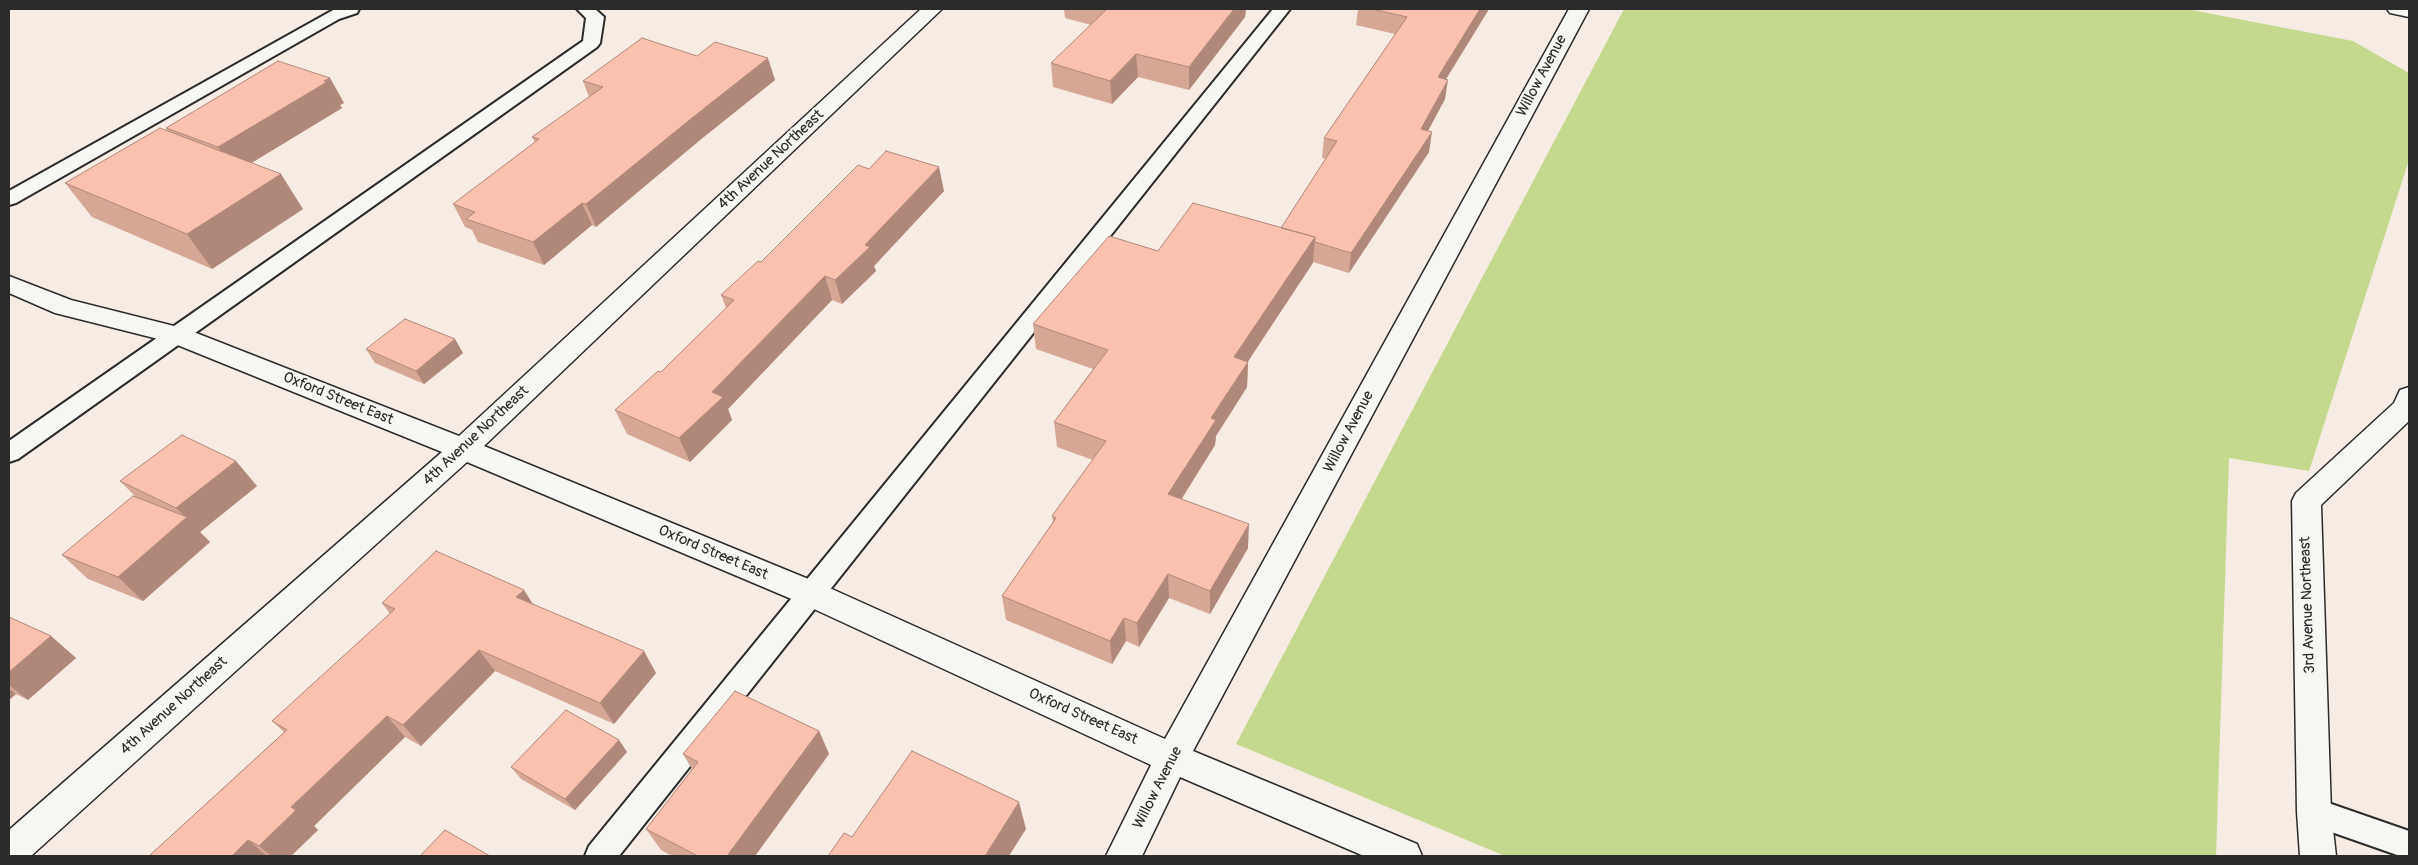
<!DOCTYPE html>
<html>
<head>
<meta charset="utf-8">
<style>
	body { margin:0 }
	#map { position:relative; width:2418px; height:865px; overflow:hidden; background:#f7ece4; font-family:Pangolin,sans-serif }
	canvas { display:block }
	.frame { position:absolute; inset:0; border:10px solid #2b2b2b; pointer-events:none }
</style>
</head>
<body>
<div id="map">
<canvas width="2418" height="865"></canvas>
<div class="frame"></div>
</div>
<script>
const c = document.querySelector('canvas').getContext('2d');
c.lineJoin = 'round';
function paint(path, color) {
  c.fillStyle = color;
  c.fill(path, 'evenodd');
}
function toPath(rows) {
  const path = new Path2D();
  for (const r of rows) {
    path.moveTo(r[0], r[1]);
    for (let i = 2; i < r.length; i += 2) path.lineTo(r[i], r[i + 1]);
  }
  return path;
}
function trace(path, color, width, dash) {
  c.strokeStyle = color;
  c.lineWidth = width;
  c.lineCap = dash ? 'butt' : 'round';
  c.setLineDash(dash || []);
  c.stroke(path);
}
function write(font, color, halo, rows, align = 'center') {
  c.font = font + ' Pangolin,sans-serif';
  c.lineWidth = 4.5;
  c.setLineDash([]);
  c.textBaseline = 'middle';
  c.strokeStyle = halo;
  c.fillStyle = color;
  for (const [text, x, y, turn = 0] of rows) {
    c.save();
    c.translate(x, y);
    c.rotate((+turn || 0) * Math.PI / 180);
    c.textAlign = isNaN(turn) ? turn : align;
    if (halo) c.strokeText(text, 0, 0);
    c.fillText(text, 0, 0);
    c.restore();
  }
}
const green = toPath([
	[1624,9,2186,9,2353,41,2409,73,2409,160,2309,471,2229,458,2216,856,1505,856,1236,744]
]);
const service = toPath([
	[335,9,359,9,357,13,339,19,16,203,9,205,9,191,335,9],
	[577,9,595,9,604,17,600,43,597,47,18,459,9,462,9,441,583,41,586,18,577,9],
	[1273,9,1290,9,619,856,585,856,589,846,1273,9],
	[2314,798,2409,831,2409,856,2400,856,2303,822,2299,812,2303,802,2314,798]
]);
const minor = toPath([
	[921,9,942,9,484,446,823,585,1165,739,1569,9,1589,9,1193,751,1417,844,1422,856,1364,856,1180,777,1142,856,1106,856,1151,765,801,603,467,462,31,856,9,856,9,830,442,452,170,342,55,313,9,293,9,276,71,300,186,329,459,436,921,9],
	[2409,387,2409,421,2321,505,2331,812,2336,856,2300,856,2297,812,2292,501,2296,493,2394,403,2400,390,2409,387]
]);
const tertiary = toPath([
	[2387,9,2409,9,2409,17,2390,13,2387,9]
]);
const wall = toPath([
	[1064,9,1246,9,1245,17,1189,90,1138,77,1112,104,1053,87,1051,63,1091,25,1065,18],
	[1358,9,1489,9,1446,79,1445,99,1428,131,1429,152,1349,273,1313,262,1248,362,1247,387,1216,436,1215,445,1182,499,1248,548,1210,614,1169,598,1139,647,1126,641,1112,664,1006,620,1002,596,1053,522,1052,516,1093,460,1057,447,1054,422,1093,369,1036,349,1033,324,1158,251,1281,228,1326,159,1322,158,1324,138,1395,34,1356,25],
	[697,56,775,80,700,140,596,227,592,225,544,265,478,242,472,230,465,227,453,204,535,142,532,137,589,97,583,81],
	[330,78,344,103,340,105,342,108,251,163,303,209,212,269,92,217,65,183,168,131,166,128],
	[869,169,944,191,874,266,876,271,842,304,832,300,728,409,732,420,690,462,627,434,615,410,661,372,726,308,721,295,761,262],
	[366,349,463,353,424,384,375,363],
	[120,481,257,486,200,532,210,542,143,601,88,579,62,555,135,496],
	[382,603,534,605,656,673,614,724,495,671,421,746,405,737,314,826,318,830,291,856,149,856,284,732,272,721,390,614],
	[9,617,51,636,76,658,28,700,16,694,9,700],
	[819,731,829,754,755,856,672,856,661,850,646,829,692,769,683,754],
	[627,752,575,810,521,779,511,767]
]);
const shadedWall = toPath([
	[1234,9,1246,9,1245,17,1189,90,1189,67],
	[1480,9,1489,9,1435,97,1438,77],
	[1136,54,1138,77,1112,104,1110,81],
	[768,58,775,80,700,140,596,227,586,204,692,118],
	[330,78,344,103,340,105,342,108,235,173,218,147],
	[1448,80,1445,99,1418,149,1421,129],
	[1432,132,1429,152,1349,273,1351,253],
	[939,167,944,191,874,266,876,271,842,304,835,280,865,245],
	[281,174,303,209,212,269,187,234],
	[582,203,592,225,544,265,533,242],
	[1315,237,1313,263,1234,382,1234,357],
	[825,276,832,300,728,409,732,420,690,462,679,438,712,392],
	[455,339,463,353,424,384,416,371],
	[1248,362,1247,387,1216,436,1215,445,1169,518,1168,494,1211,418],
	[236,461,257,486,200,532,210,542,143,601,118,577,186,518,176,508],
	[1249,524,1248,548,1210,614,1210,591],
	[1168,574,1169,598,1139,647,1137,623],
	[524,590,538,612,516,597],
	[1124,618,1126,641,1112,664,1110,641],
	[51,636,76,658,28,700,9,685,9,672],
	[479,650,495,671,421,746,403,725],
	[644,651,656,673,614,724,600,703],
	[9,689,16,694,9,700],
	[387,716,405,737,314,826,318,830,291,856,271,856,259,846,291,807],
	[819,731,829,754,755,856,727,856],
	[619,740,627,752,575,810,565,799],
	[1019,802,1026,829,1009,856,985,856],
	[248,840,267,856,232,856]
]);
const building = toPath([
	[1107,9,1234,9,1189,67,1136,54,1110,81,1051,63,1107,9],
	[1372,9,1480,9,1438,77,1448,80,1421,129,1432,132,1351,253,1315,242,1315,237,1281,228,1337,141,1324,138,1407,17,1372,9],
	[642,38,697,56,715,42,768,58,692,118,586,204,582,203,533,242,466,219,475,212,453,204,539,139,532,137,603,87,583,81,642,38],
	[278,61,330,78,324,81,327,82,218,147,166,128,278,61],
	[160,128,281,174,187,234,65,183,160,128],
	[886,151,939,167,865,245,870,247,835,280,825,276,712,392,723,397,679,438,615,410,658,371,661,372,734,300,721,295,758,261,761,262,858,165,869,169,886,151],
	[1193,203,1315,237,1234,357,1248,362,1211,418,1216,420,1168,494,1249,524,1210,591,1168,574,1137,623,1124,618,1110,641,1002,596,1056,518,1052,516,1106,441,1054,422,1108,350,1033,324,1109,236,1158,251,1193,203],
	[405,319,455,339,416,371,366,349,405,319],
	[182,435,236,461,176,508,120,481,182,435],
	[133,496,187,517,118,577,62,555,133,496],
	[436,551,524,590,516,597,644,651,600,703,479,650,403,725,387,716,291,807,296,810,259,846,248,840,232,856,149,856,287,730,272,721,395,609,382,603,436,551],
	[9,617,51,636,9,672,9,617],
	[735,691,819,731,727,856,698,856,646,829,698,762,683,754,735,691],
	[566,710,619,740,565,799,511,767,566,710],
	[912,751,1019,802,985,856,828,856,844,833,852,837,912,751],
	[445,830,490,856,420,856,445,830]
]);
const streetNames = [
	["Willow Avenue",1542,76,-62],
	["4th Avenue Northeast",771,160,-43],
	["Oxford Street East",338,399,22],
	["Willow Avenue",1349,432,-62],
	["4th Avenue Northeast",476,436,-43],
	["Oxford Street East",713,553,23],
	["3rd Avenue Northeast",2308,605,-92],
	["4th Avenue Northeast",174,706,-42],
	["Oxford Street East",1083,717,24],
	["Willow Avenue",1158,788,-63]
];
paint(green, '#c4d98e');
trace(service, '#2b2b2b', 4);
trace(minor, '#2b2b2b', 3);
trace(tertiary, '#2b2b2b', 3);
paint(service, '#f6f6f2');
paint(minor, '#f6f6f2');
paint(tertiary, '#f6f6f2');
paint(wall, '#d7a796');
paint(shadedWall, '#af887a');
paint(building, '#fac2ae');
trace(building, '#af887a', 1);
write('15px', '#2b2b2b', '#f6f6f2', streetNames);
</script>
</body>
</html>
